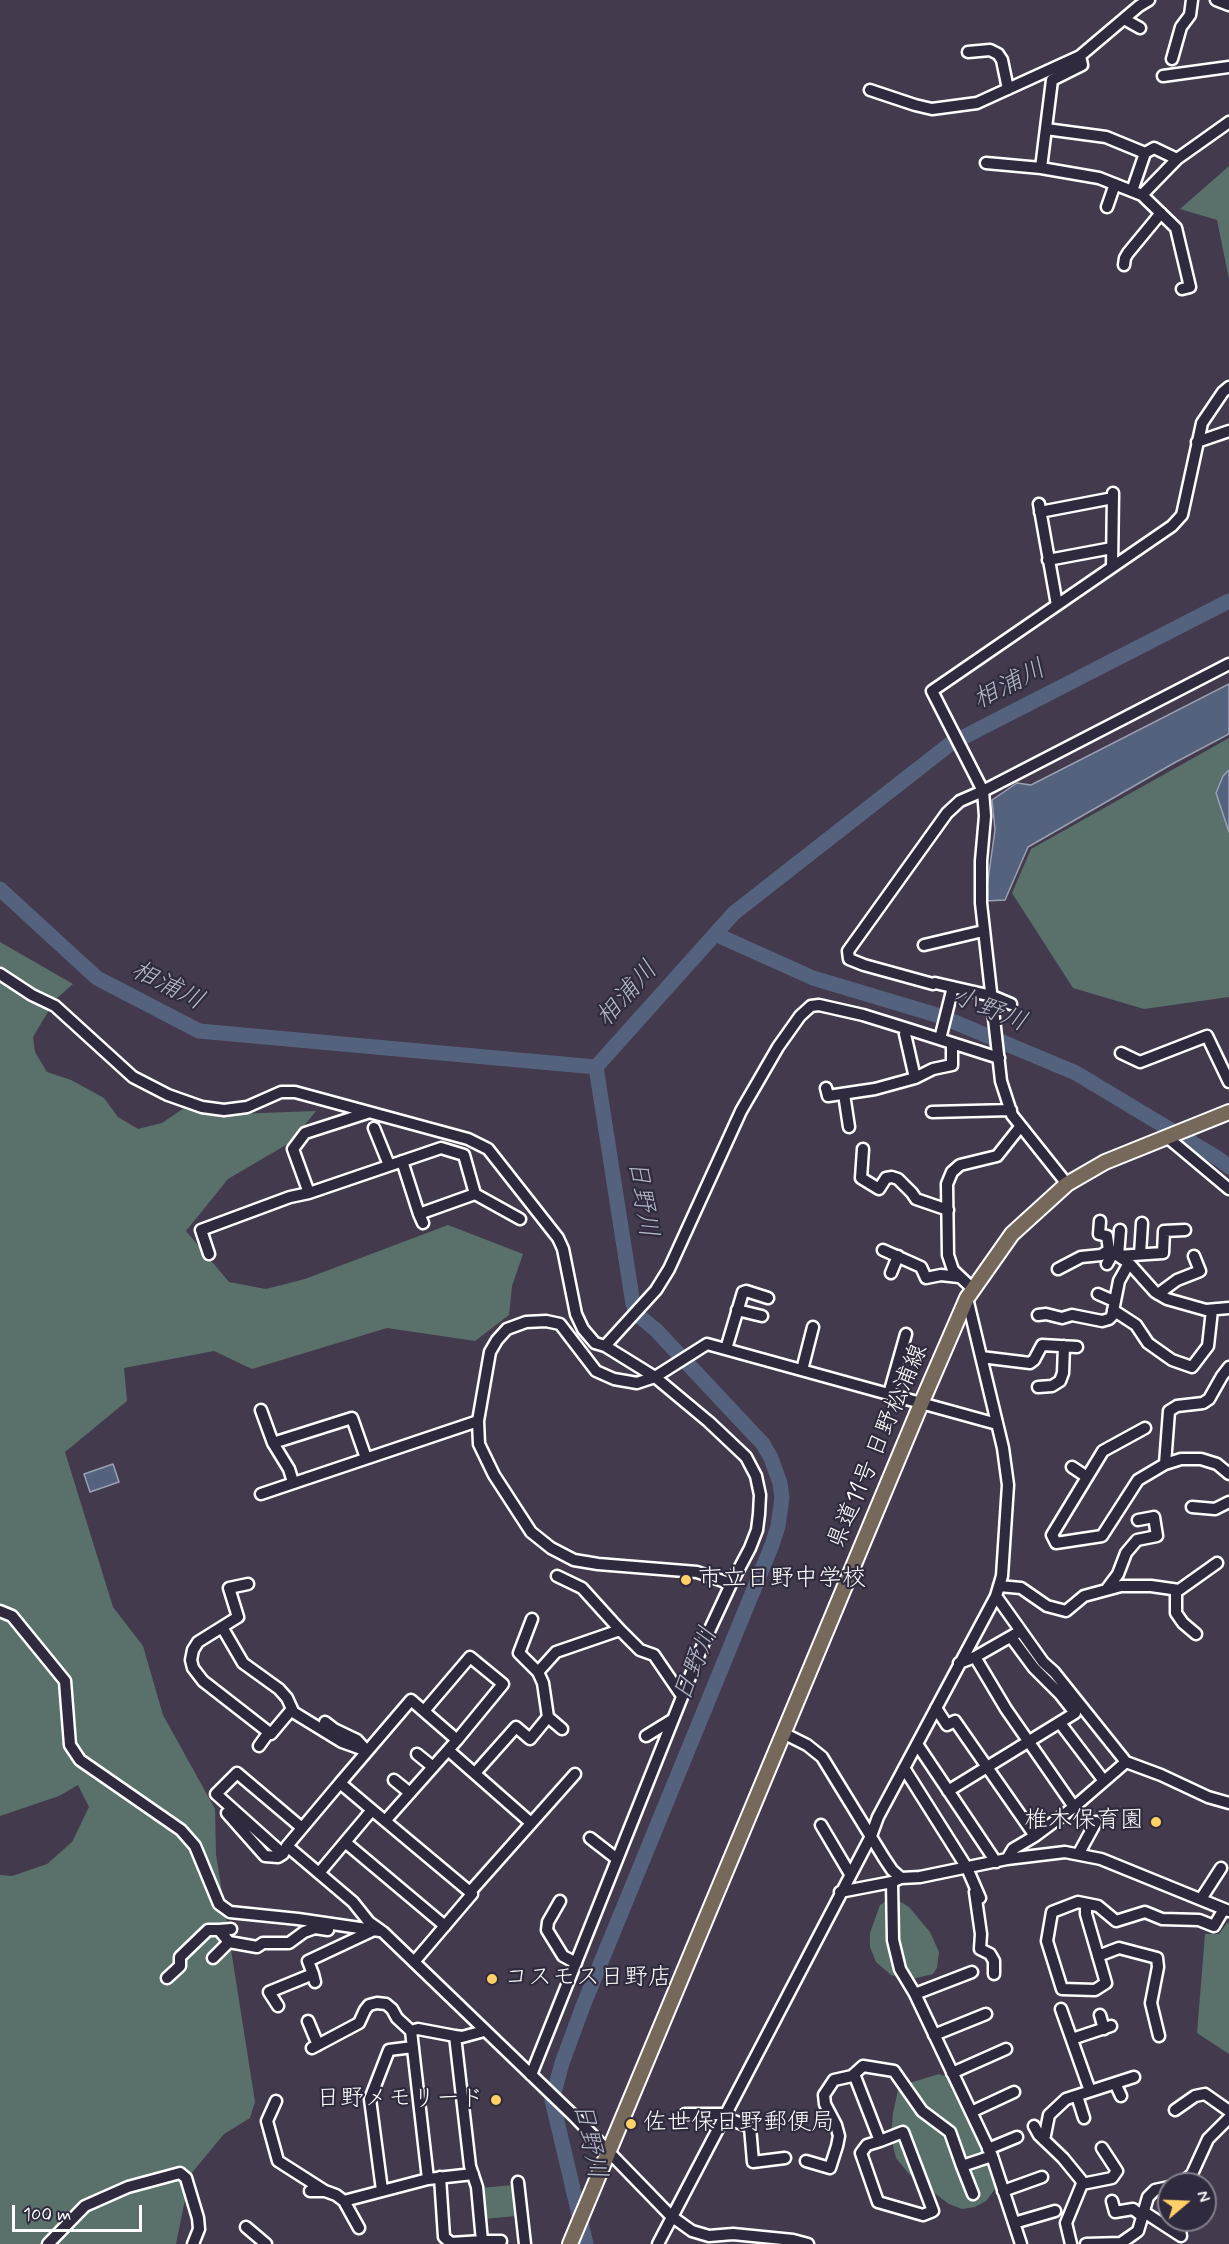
<!DOCTYPE html>
<html>
<head>
<meta charset="utf-8">
<style>
	body { margin:0 }
	#map { position:relative; width:1229px; height:2244px; overflow:hidden; background:#443a4d; font-family:Mynerve,sans-serif }
	canvas { display:block }
	.north { position:absolute; left:1157px; top:2172px; width:60px; height:60px; box-sizing:border-box; background:#2f2a3d; border:2px solid #827f8b; border-radius:50%; rotate:71deg; font-size:16px; font-weight:700; line-height:24px; text-align:center; color:#fff }
	.north::after { content:''; display:block; margin:auto; width:21px; height:27px; background:#ffd166; clip-path:polygon(50% 0,100% 100%,50% 72%,0 100%) }
	.scale { position:absolute; left:12px; top:2205px; width:130px; height:27px; box-sizing:border-box; border:3px solid #fff; border-top:0; padding-left:8px; font-size:18px; line-height:21px; white-space:nowrap; color:#fff; -webkit-text-stroke:4px #2f2a3d; paint-order:stroke }
</style>
</head>
<body>
<div id="map">
<canvas width="1229" height="2244"></canvas>
<div class="north">N</div>
<div class="scale">100 m</div>
</div>
<script>
const c = document.querySelector('canvas').getContext('2d');
c.lineJoin = 'round';
function paint(path, color) {
  c.fillStyle = color;
  c.fill(path, 'evenodd');
}
function toPath(rows) {
  const path = new Path2D();
  for (const r of rows) {
    path.moveTo(r[0], r[1]);
    for (let i = 2; i < r.length; i += 2) path.lineTo(r[i], r[i + 1]);
  }
  return path;
}
function trace(path, color, width, dash) {
  c.strokeStyle = color;
  c.lineWidth = width;
  c.lineCap = dash ? 'butt' : 'round';
  c.setLineDash(dash || []);
  c.stroke(path);
}
function write(font, color, halo, rows, align = 'center') {
  c.font = font + ' Mynerve,"Klee One",sans-serif';
  c.lineWidth = 4.5;
  c.setLineDash([]);
  c.textBaseline = 'middle';
  c.strokeStyle = halo;
  c.fillStyle = color;
  for (const [text, x, y, turn = 0] of rows) {
    c.save();
    c.translate(x, y);
    c.rotate((+turn || 0) * Math.PI / 180);
    c.textAlign = isNaN(turn) ? turn : align;
    if (halo) c.strokeText(text, 0, 0);
    c.fillText(text, 0, 0);
    c.restore();
  }
}
const green = toPath([
	[1229,166,1229,279,1217,220,1180,209],
	[1229,738,1229,997,1144,1009,1073,988,1012,893,1031,849],
	[0,942,73,984,55,1000,33,1037,35,1052,47,1072,71,1080,104,1098,118,1117,138,1129,162,1123,193,1102,206,1115,316,1111,291,1142,228,1179,186,1231,229,1282,266,1289,305,1279,448,1225,523,1254,512,1286,509,1315,475,1341,387,1328,252,1369,214,1351,124,1368,127,1401,65,1452,113,1607,143,1646,163,1715,215,1809,216,1854,255,2102,250,2118,224,2134,190,2175,176,2244,0,2244,0,1875,12,1876,47,1864,72,1842,89,1807,78,1785,59,1796,0,1816],
	[888,1900,899,1901,909,1907,930,1932,939,1952,937,1968,933,1974,908,1980,891,1975,876,1962,870,1947,870,1933,880,1905],
	[1227,1923,1229,1923,1229,2054,1197,2033,1205,1934,1219,1934],
	[939,2074,950,2078,971,2121,999,2156,1002,2164,1001,2177,995,2189,986,2201,975,2207,962,2209,949,2204,909,2174,896,2158,891,2137,893,2113,898,2090,906,2084],
	[512,2185,516,2216,484,2219,481,2188]
]);
const water = toPath([
	[1229,684,1229,734,1174,763,1028,847,1005,900,985,901,995,830,992,800,1017,783,1031,785,1229,684],
	[1229,770,1229,832,1216,793,1223,776,1229,770],
	[113,1464,119,1482,90,1492,84,1474,113,1464]
]);
const river = toPath([
	[0,889,97,978,199,1031,596,1067,734,913,950,744,1229,601],
	[715,934,813,978,940,1016,1076,1073,1219,1159,1229,1167],
	[586,2244,552,2100,562,2063,583,2006,772,1545,778,1526,782,1498,780,1483,771,1458,763,1444,656,1330,639,1316,633,1304,596,1067]
]);
const minor = toPath([
	[1216,0,1229,5],
	[1124,19,1140,28],
	[968,52,990,50,998,54,1002,60,1008,89],
	[1172,59,1181,27,1190,15,1192,0],
	[1163,76,1229,67],
	[870,90,915,105,932,109,977,103,1080,56,1139,6,1149,0],
	[1046,129,1106,137,1145,153,1132,191],
	[1145,153,1154,148,1177,159,1229,122],
	[986,163,1041,168,1052,80,1082,65,1080,56],
	[1041,168,1099,178,1142,195,1176,228,1190,287,1182,289],
	[1142,195,1177,159],
	[1107,207,1115,184],
	[1124,265,1125,258,1128,253,1161,213],
	[1197,442,1229,431],
	[1039,504,1057,605],
	[1040,512,1113,498],
	[1048,560,1112,548],
	[1112,567,1113,493],
	[924,945,983,931],
	[0,974,32,995,55,1006,133,1077,168,1095,202,1107,224,1110,247,1107,281,1092,295,1092,468,1139,488,1149,558,1238,563,1249,576,1314,583,1329,595,1343,605,1346,655,1377,709,1422,746,1457,756,1476,760,1495,759,1514,757,1530,750,1548,731,1584],
	[1011,1004,992,996,935,983,933,984,864,965,849,959,848,951,947,813,960,801,983,791,1229,664],
	[940,1039,953,987],
	[1121,1053,1140,1062,1207,1036,1229,1082],
	[915,1078,933,1069,952,1065,952,1043],
	[826,1088,828,1096,875,1089,915,1078,905,1034,908,1029,999,1058],
	[844,1094,849,1127],
	[932,1112,1011,1110],
	[374,1128,389,1165],
	[1167,1137,1229,1189],
	[863,1149,861,1178,879,1189,886,1178,892,1177,898,1179,912,1193,916,1199,948,1210],
	[402,1161,419,1214],
	[1067,1184,1012,1115,1001,1081,981,903,981,861,985,816,983,791,932,691,1172,526,1182,515,1202,423,1223,392,1229,387],
	[309,1193,441,1148,464,1155,475,1194,520,1219],
	[1100,1221,1099,1234,1107,1236,1109,1250],
	[423,1223,419,1214,475,1194],
	[1120,1230,1118,1256,1163,1253,1164,1231,1185,1230],
	[883,1250,921,1267,926,1278,941,1275,959,1277],
	[209,1254,201,1230,290,1197,309,1193,293,1149,305,1133,367,1113],
	[1140,1254,1142,1223],
	[1107,1264,1113,1253],
	[1058,1269,1081,1257,1101,1255,1109,1250,1129,1263,1155,1292,1167,1299,1206,1310,1229,1308],
	[891,1273,898,1256],
	[973,1289,953,1270,948,1255,947,1184,952,1172,960,1165,997,1156,1020,1127],
	[1098,1294,1114,1301],
	[1158,1294,1177,1280,1200,1271,1194,1256],
	[737,1310,762,1316],
	[1113,1310,1136,1325,1148,1343,1172,1360,1192,1367,1208,1346,1212,1310],
	[1038,1315,1046,1314,1062,1318,1072,1315,1102,1321,1109,1319,1112,1316,1119,1281,1129,1263],
	[605,1346,656,1290,669,1269,741,1111,778,1047,800,1016,811,1006,819,1005,863,1015,908,1029],
	[726,1349,743,1292,746,1291,768,1298],
	[981,1357,1030,1363,1034,1360,1042,1345,1077,1347],
	[802,1370,813,1327],
	[1038,1387,1052,1386,1060,1381,1063,1373,1064,1346],
	[889,1394,906,1334],
	[261,1410,273,1443,352,1418,366,1458],
	[1145,1428,1103,1451,1052,1535,1056,1543,1102,1536,1138,1480,1165,1464,1169,1411,1177,1406,1203,1403,1209,1399,1222,1376,1229,1367],
	[273,1443,289,1469,293,1482],
	[1165,1464,1181,1459,1201,1459,1217,1464,1229,1474],
	[1072,1467,1087,1477],
	[261,1494,478,1421],
	[1192,1507,1215,1509,1229,1502],
	[557,1576,582,1588,620,1630],
	[999,1586,1021,1588,1047,1606,1066,1611,1084,1596,1121,1586,1151,1586,1179,1590,1217,1563],
	[1106,1590,1118,1574,1126,1553,1137,1540,1157,1536,1154,1517,1138,1520],
	[1176,1590,1176,1613,1183,1623,1196,1634],
	[996,1596,1043,1662,1054,1672,1126,1762,1161,1775,1208,1797,1229,1803],
	[0,1611,12,1616,65,1681,70,1745,80,1760,181,1830,195,1846,219,1904,230,1912,298,1919,380,1931],
	[532,1619,519,1653,538,1672,543,1683,548,1717],
	[222,1627,238,1617,229,1588,248,1584],
	[975,1657,1017,1633],
	[959,1663,975,1657,1006,1709,1074,1807],
	[538,1672,556,1652,620,1630,640,1650,654,1655,682,1696],
	[936,1708,947,1725,955,1721,1035,1836],
	[292,1709,271,1734,203,1681,193,1668,191,1660,193,1650,198,1642,222,1627,243,1663,279,1689,287,1698,292,1709,293,1712,342,1742,367,1751],
	[424,1711,470,1657,503,1684,457,1740],
	[325,1722,334,1729,357,1740,367,1751],
	[1060,1723,1104,1781],
	[783,1733,807,1745,822,1757,884,1858,892,1870,901,1878],
	[646,1736,672,1720],
	[917,1744,996,1862],
	[259,1746,269,1732],
	[448,1750,531,1823],
	[417,1754,433,1767],
	[904,1768,967,1868,980,1898],
	[475,1773,516,1727,530,1739,548,1717,562,1729],
	[394,1780,410,1793],
	[948,1791,1075,1713,1060,1694,1034,1668,1011,1637],
	[227,1813,265,1856,278,1857,283,1854],
	[385,1821,457,1740,411,1700,340,1783,372,1810,470,1892],
	[821,1825,850,1874],
	[302,1828,237,1773,216,1794,283,1854,287,1846,340,1783],
	[590,1838,617,1859],
	[345,1842,445,1926],
	[287,1846,353,1902,369,1922,383,1932,573,2115,671,2216,692,2231,709,2236,733,2234,793,2240,808,2244],
	[1079,1853,1096,1822],
	[1007,1859,1013,1849,1035,1836,1074,1807,1126,1762],
	[319,1873,372,1810],
	[840,1892,892,1882],
	[975,1892,981,1934,980,1949,990,1954,994,1961,994,1974],
	[1201,1899,1221,1868],
	[560,1901,548,1922,547,1930,563,1956,576,1963],
	[1086,1904,1086,1914,1106,1983,1095,1990,1062,1989,1047,1941,1052,1912,1078,1902,1098,1906,1116,1921,1145,1912,1162,1919,1199,1920,1214,1926,1224,1909],
	[219,1930,231,1929],
	[1098,1956,1119,1948,1157,1958,1158,1967,1151,2003,1159,2036],
	[213,1958,229,1942,257,1947,263,1943,289,1943,304,1932,315,1928,328,1930],
	[414,1962,472,1894,470,1892,575,1774],
	[313,1974,308,1961,374,1930],
	[167,1978,180,1966,180,1957,208,1930,219,1930,229,1942],
	[915,1994,972,1972],
	[278,2006,269,1992,313,1974,315,1982],
	[1061,2009,1090,2091],
	[1100,2015,1104,2029],
	[308,2021,318,2045],
	[411,2031,428,2179,473,2174],
	[484,2031,462,2037,455,2036,470,2166,477,2187,482,2241,501,2241],
	[934,2035,986,2014],
	[1072,2039,1111,2026],
	[312,2048,359,2023,365,2010,369,2005,377,2003,386,2004,392,2009,397,2018,411,2031,418,2029,455,2036],
	[952,2073,1006,2049],
	[854,2074,880,2141,903,2132,933,2211,923,2215,878,2202,861,2153,867,2145,880,2141],
	[531,2075,704,1642,731,1584,697,1572,598,1564,574,1560,551,1548,531,1532,494,1475,479,1444,478,1421,490,1352,497,1340,507,1329,526,1322,546,1321,560,1324,596,1371,614,1379,637,1383,655,1377,707,1344,997,1424],
	[1115,2083,1121,2096],
	[1077,2096,1084,2118],
	[276,2101,267,2121,278,2161,325,2191],
	[1175,2110,1195,2096,1205,2094,1229,2111],
	[971,2112,1014,2092],
	[685,2114,725,2114],
	[723,2117,750,2127,753,2162,785,2158],
	[1034,2126,1039,2135,1063,2158,1081,2180,1082,2184,1066,2223,1071,2244],
	[1044,2140,1049,2115,1066,2099,1134,2077],
	[988,2149,1017,2137],
	[806,2161,830,2168,837,2146,839,2136,836,2125,825,2104,824,2095,834,2080,852,2076,863,2066,894,2071,922,2111,950,2132,962,2166],
	[440,2177,444,2237,451,2243,482,2241],
	[518,2182,525,2244],
	[1082,2184,1112,2178,1117,2171,1102,2148],
	[1181,2184,1192,2174,1208,2139,1229,2118],
	[382,2190,370,2099,389,2050,413,2047],
	[310,2191,325,2191,336,2195,344,2201],
	[1003,2191,1042,2177],
	[973,2194,962,2166,992,2156],
	[1112,2201,1115,2212,1133,2209,1142,2216],
	[1144,2212,1181,2236,1179,2225],
	[1014,2223,1055,2211],
	[246,2227,266,2244],
	[359,2228,344,2201,428,2179],
	[48,2244,85,2206,128,2187,180,2173,186,2178,198,2218,199,2229,193,2244],
	[658,2244,871,1836,878,1817,996,1596,1002,1576,1008,1485,1003,1448,967,1298],
	[1021,2244,992,2156,915,1994,900,1969,893,1940,892,1882,901,1878,920,1877,1007,1859,1065,1852,1101,1859,1229,1911],
	[1086,2244,1121,2243,1131,2236,1138,2231,1148,2197,1155,2190,1169,2187]
]);
const major = toPath([
	[570,2244,921,1404,967,1298,1012,1234,1067,1184,1105,1162,1229,1112]
]);
const markers = [
	[686,1580,6,"#ffd166"],
	[1156,1822,6,"#ffd166"],
	[492,1979,6,"#ffd166"],
	[496,2100,6,"#ffd166"],
	[631,2124,6,"#ffd166"]
];
const streetNames = [
	["県道11号 日野松浦線",879,1447,-67]
];
const poiNames = [
	["市立日野中学校",698,1580],
	["椎木保育園",1144,1822,"right"],
	["コスモス日野店",504,1979],
	["日野メモリード",484,2100,"right"],
	["佐世保日野郵便局",643,2124]
];
const waterNames = [
	["相浦川",1010,686,-27],
	["相浦川",167,987,27],
	["相浦川",628,995,-48],
	["小野川",989,1011,22],
	["日野川",641,1199,81],
	["日野川",697,1665,-68],
	["日野川",588,2141,78]
];
paint(green, '#5a706a');
paint(water, '#55627e');
trace(water, '#99a1b2', 1.5);
trace(river, '#55627e', 15);
trace(minor, '#fff', 15);
trace(major, '#fff', 18);
trace(minor, '#2f2a3d', 10);
trace(major, '#76695c', 14);
for (const [x, y, r, color] of markers) {
  const dot = new Path2D();
  dot.arc(x, y, r, 0, 2 * Math.PI);
  c.fillStyle = color;
  c.fill(dot);
  trace(dot, '#2f2a3d', 2);
}
write('24px', '#fff', '#2f2a3d', streetNames);
write('24px', '#fff', '#2f2a3d', poiNames, 'left');
write('italic 26px', '#b2b8c5', '#2f2a3d', waterNames);
</script>
</body>
</html>
